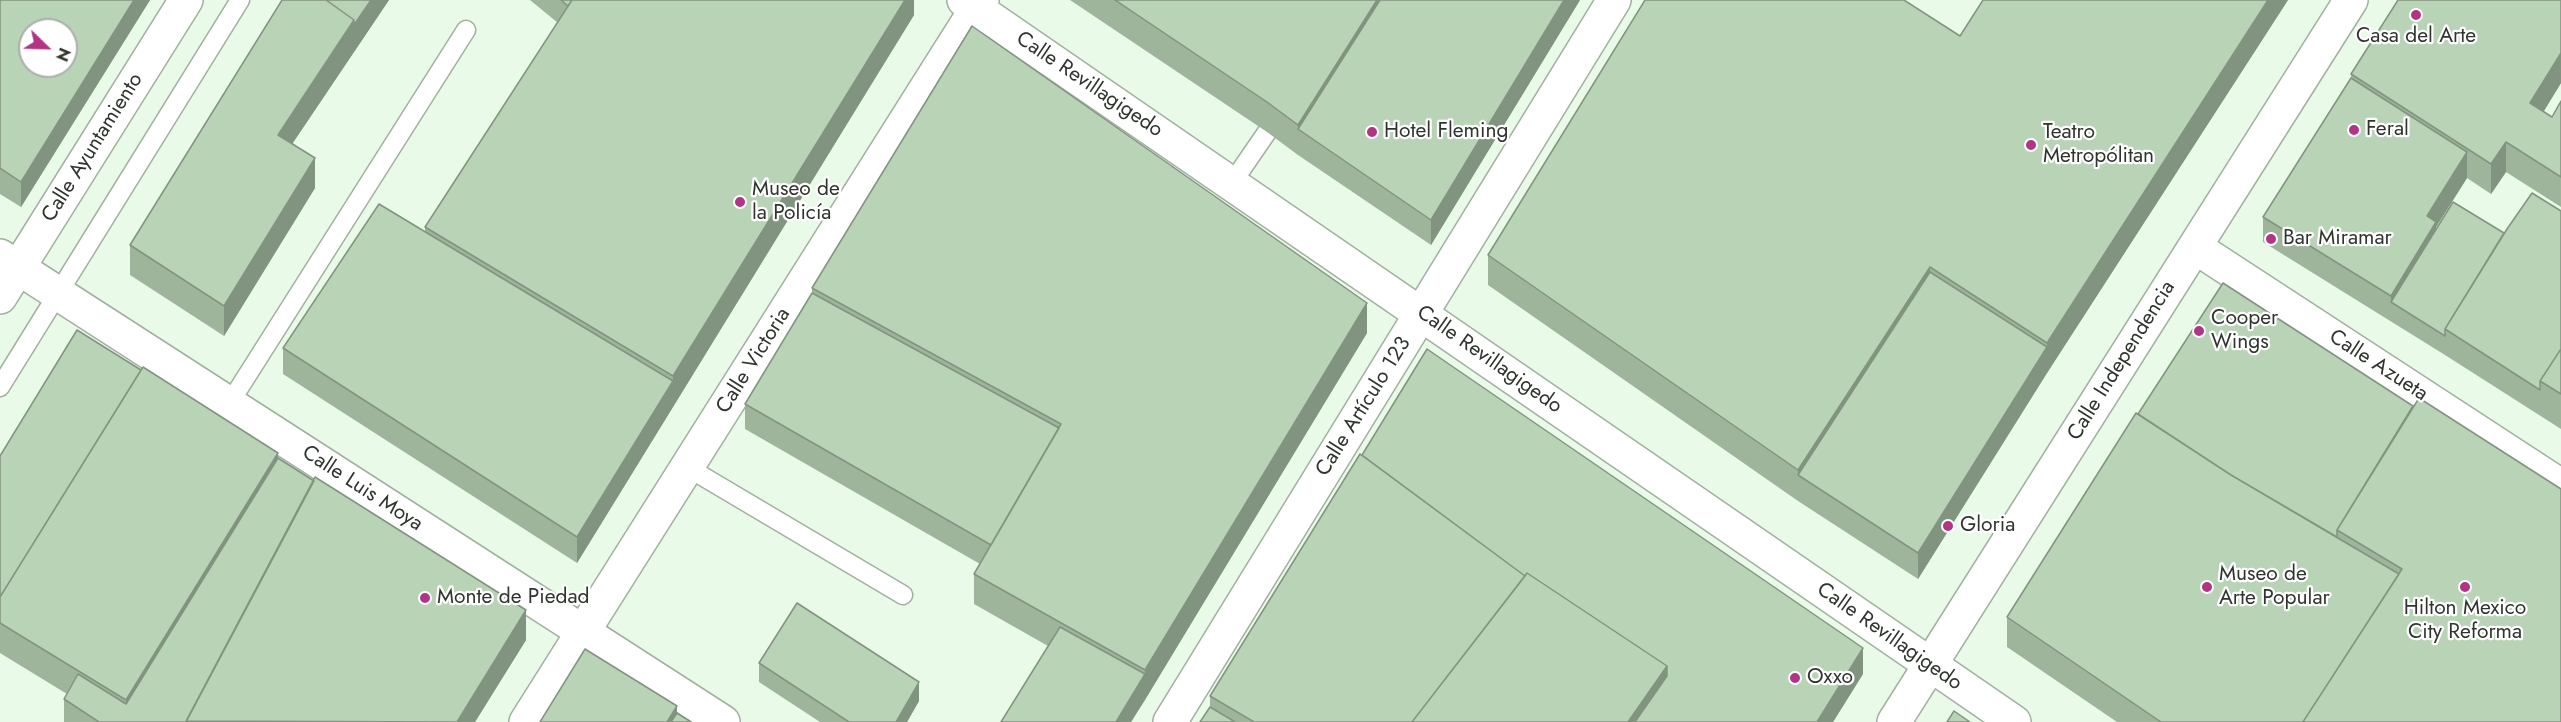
<!DOCTYPE html>
<html>
<head>
<meta charset="utf-8">
<style>
	body { margin:0 }
	#map { position:relative; width:2561px; height:722px; overflow:hidden; background:#eafae8; font-family:Jost,sans-serif }
	canvas { display:block }
	.north { position:absolute; left:18px; top:18px; width:60px; height:60px; box-sizing:border-box; background:#fff; border:2px solid #acaeab; border-radius:50%; rotate:113deg; font-size:16px; font-weight:700; line-height:24px; text-align:center; color:#2f352e }
	.north::after { content:''; display:block; margin:auto; width:21px; height:27px; background:#b23585; clip-path:polygon(50% 0,100% 100%,50% 72%,0 100%) }
</style>
</head>
<body>
<div id="map">
<canvas width="2561" height="722"></canvas>
<div class="north">N</div>
</div>
<script>
const c = document.querySelector('canvas').getContext('2d');
c.lineJoin = 'round';
function toPath(rows) {
  const path = new Path2D();
  for (const r of rows) {
    path.moveTo(r[0], r[1]);
    for (let i = 2; i < r.length; i += 2) path.lineTo(r[i], r[i + 1]);
  }
  return path;
}
function trace(path, color, width, dash) {
  c.strokeStyle = color;
  c.lineWidth = width;
  c.lineCap = dash ? 'butt' : 'round';
  c.setLineDash(dash || []);
  c.stroke(path);
}
function paint(path, color) {
  c.fillStyle = color;
  c.fill(path, 'evenodd');
}
function write(font, color, halo, rows, align = 'center') {
  c.font = font + ' Jost,sans-serif';
  c.lineWidth = 4.5;
  c.setLineDash([]);
  c.textBaseline = 'middle';
  c.strokeStyle = halo;
  c.fillStyle = color;
  for (const [text, x, y, turn = 0] of rows) {
    c.save();
    c.translate(x, y);
    c.rotate((+turn || 0) * Math.PI / 180);
    c.textAlign = isNaN(turn) ? turn : align;
    if (halo) c.strokeText(text, 0, 0);
    c.fillText(text, 0, 0);
    c.restore();
  }
}
const lane = toPath([
	[1232,183,1267,132],
	[0,387,240,0],
	[229,404,466,30],
	[687,467,903,595]
]);
const street = toPath([
	[964,0,2014,722],
	[2195,247,2561,486],
	[0,297,186,0],
	[526,722,982,0],
	[1170,722,1614,0],
	[1894,722,2351,0]
]);
const secondary = toPath([
	[0,256,723,722]
]);
const wall = toPath([
	[0,0,150,0,21,207,0,194],
	[282,0,389,0,292,144,315,188,224,336,130,275,130,245],
	[530,0,914,0,914,15,577,563,283,374,283,348,425,232,425,227,558,23],
	[1070,0,1580,0,1431,245,1298,155,1267,132],
	[1983,0,2288,0,2047,373,1918,579,1798,501,1488,285,1488,255,1960,36],
	[2351,74,2561,83,2543,112,2552,117,2561,101,2561,207,2506,172,2491,194,2467,178,2436,227,2436,229,2504,233,2561,211,2561,429,2445,355,2263,242,2263,217,2351,78],
	[2223,283,2561,722,2117,722,2007,647,2007,617],
	[812,288,1367,333,1131,722,1048,646,974,604,974,574,980,564,745,429,745,404,812,293],
	[0,456,278,458,526,640,475,722,64,722,64,699,67,694,0,653],
	[759,663,919,701,907,722,820,722,759,682],
	[1863,674,1833,722,1200,722,1210,707,1210,696]
]);
const shadedWall = toPath([
	[134,0,150,0,21,207,21,182],
	[371,0,389,0,278,165,278,135,354,20],
	[905,0,914,0,914,15,673,407,673,376],
	[1377,0,1396,0,1298,129,1298,125],
	[1564,0,1580,0,1431,245,1431,220],
	[2268,0,2288,0,2047,373,1918,579,1918,553,2047,347,2047,343],
	[2561,53,2561,83,2530,134,2530,103],
	[2506,142,2506,172,2491,194,2491,164],
	[2467,152,2467,178,2436,227,2436,247,2391,302,2391,296,2427,216],
	[315,158,315,188,224,336,224,306],
	[1930,267,1930,297,1798,475,1798,470],
	[1367,303,1367,333,1145,700,1145,670],
	[673,381,673,407,577,563,577,537],
	[278,453,278,484,126,722,126,700],
	[526,610,526,640,475,722,457,722],
	[1863,648,1863,674,1833,722,1817,722],
	[1667,666,1667,701,1653,722,1628,722],
	[1145,674,1145,700,1131,722,1116,722],
	[919,682,919,701,907,722,896,722],
	[677,706,677,722,667,722]
]);
const building = toPath([
	[0,0,134,0,21,182,0,168,0,0],
	[30,30,66,30,66,66,30,66,30,30],
	[282,0,326,0,354,20,278,135,315,158,224,306,130,245,282,0],
	[326,0,371,0,354,25,354,20,326,0],
	[561,0,572,0,568,6,561,0],
	[572,0,905,0,673,376,425,227,572,0],
	[1115,0,1377,0,1298,125,1267,102,1115,0],
	[1380,0,1564,0,1431,220,1298,129,1380,0],
	[1645,0,1904,0,1960,36,1983,0,2268,0,2047,343,1930,267,1798,470,1488,255,1645,0],
	[2398,0,2561,0,2561,53,2530,103,2552,117,2561,101,2561,177,2506,142,2491,164,2351,74,2398,0],
	[972,26,1367,303,1145,670,974,574,1061,424,812,288,972,26],
	[2351,78,2467,152,2427,216,2436,222,2391,296,2263,217,2351,78],
	[2532,193,2561,211,2561,349,2540,381,2540,390,2445,329,2507,229,2532,193],
	[2453,202,2504,233,2445,329,2445,336,2391,302,2453,202],
	[379,204,673,381,577,537,283,348,379,204],
	[1930,272,2047,347,1918,553,1798,475,1930,272],
	[2223,283,2413,406,2337,530,2337,537,2231,475,2138,414,2223,283],
	[812,293,1059,428,991,545,745,404,812,293],
	[77,330,141,370,0,597,0,456,77,330],
	[1427,349,1863,648,1817,722,1635,722,1667,676,1667,666,1527,573,1525,576,1362,455,1427,349],
	[2561,349,2561,394,2540,381,2561,349],
	[143,367,278,453,126,700,0,623,0,597,143,367],
	[2419,398,2561,489,2561,722,2303,722,2402,569,2337,530,2419,398],
	[2136,413,2231,475,2399,574,2303,722,2161,722,2007,617,2136,413],
	[1360,454,1525,576,1412,722,1254,722,1210,696,1360,454],
	[278,458,314,481,186,722,99,722,64,699,78,674,126,704,278,458],
	[315,477,526,610,457,722,186,721,315,477],
	[1527,573,1667,666,1628,722,1412,722,1527,573],
	[797,603,919,682,896,722,849,722,759,663,797,603],
	[1060,627,1145,674,1116,722,1001,722,1060,627],
	[585,649,677,706,667,722,540,722,585,649],
	[1210,707,1235,722,1200,722,1210,707],
	[1954,711,1970,722,1947,722,1954,711],
	[677,713,691,722,671,722,677,713]
]);
const markers = [
	[2416,15,6,"#b23585"],
	[2354,130,6,"#b23585"],
	[1372,132,6,"#b23585"],
	[2031,145,6,"#b23585"],
	[740,202,6,"#b23585"],
	[2271,239,6,"#b23585"],
	[2199,331,6,"#b23585"],
	[1948,526,6,"#b23585"],
	[2207,587,6,"#b23585"],
	[2465,587,6,"#b23585"],
	[425,598,6,"#b23585"],
	[1795,678,6,"#b23585"]
];
const poiNames = [
	["Casa del Arte",2416,37,"center"],
	["Feral",2366,130],
	["Hotel Fleming",1384,132],
	["Teatro",2043,133],
	["Metropólitan",2043,157],
	["Museo de",752,190],
	["la Policía",752,214],
	["Bar Miramar",2283,239],
	["Cooper",2211,319],
	["Wings",2211,343],
	["Gloria",1960,526],
	["Museo de",2219,575],
	["Arte Popular",2219,599],
	["Monte de Piedad",437,598],
	["Hilton Mexico",2465,609,"center"],
	["City Reforma",2465,633,"center"],
	["Oxxo",1807,678]
];
const streetNames = [
	["Calle Revillagigedo",1089,85,34],
	["Calle Ayuntamiento",93,148,-58],
	["Calle Revillagigedo",1489,360,35],
	["Calle Victoria",754,361,-58],
	["Calle Independencia",2122,361,-58],
	["Calle Azueta",2378,366,33],
	["Calle Artículo 123",1364,407,-58],
	["Calle Luis Moya",362,489,33],
	["Calle Revillagigedo",1889,637,35]
];
trace(lane, '#a1b0a0', 21);
trace(street, '#a1b0a0', 36);
trace(secondary, '#a1b0a0', 36);
trace(lane, '#fff', 18);
trace(street, '#fff', 33);
trace(secondary, '#fff', 33);
paint(wall, '#9eb59c');
paint(shadedWall, '#81947f');
paint(building, '#b8d3b5');
trace(building, '#81947f', 1.5);
for (const [x, y, r, color] of markers) {
  const dot = new Path2D();
  dot.arc(x, y, r, 0, 2 * Math.PI);
  c.fillStyle = color;
  c.fill(dot);
  trace(dot, '#fff', 2);
}
write('21px', '#2f352e', '#fff', poiNames, 'left');
write('21px', '#2f352e', '#fff', streetNames);
</script>
</body>
</html>
